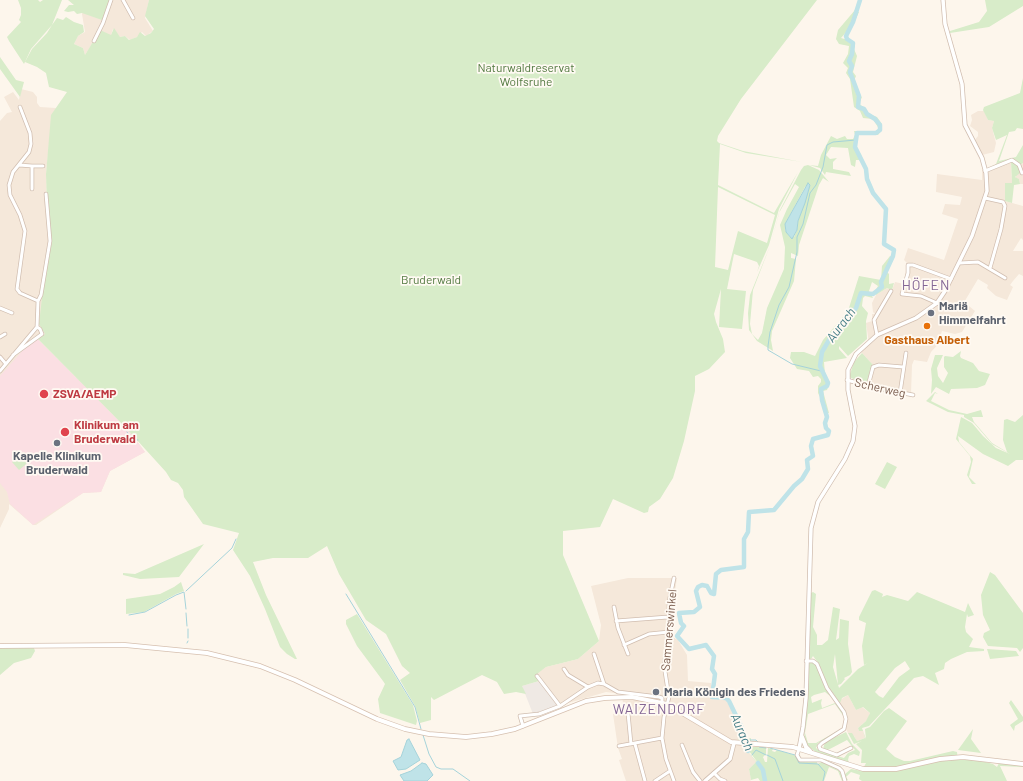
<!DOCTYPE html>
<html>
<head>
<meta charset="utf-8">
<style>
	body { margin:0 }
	canvas { display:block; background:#fdf6ec }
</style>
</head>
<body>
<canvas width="1023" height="781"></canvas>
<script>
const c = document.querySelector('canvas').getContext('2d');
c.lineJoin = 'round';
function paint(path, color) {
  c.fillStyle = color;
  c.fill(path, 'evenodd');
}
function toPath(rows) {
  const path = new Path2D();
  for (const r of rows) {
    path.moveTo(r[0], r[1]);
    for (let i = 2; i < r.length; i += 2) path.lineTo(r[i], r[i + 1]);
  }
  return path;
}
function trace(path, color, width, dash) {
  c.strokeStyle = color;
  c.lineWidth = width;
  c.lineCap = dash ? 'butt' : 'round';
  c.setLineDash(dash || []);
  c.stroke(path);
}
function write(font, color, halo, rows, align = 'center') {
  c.font = font + ' Barlow,sans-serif';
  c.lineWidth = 3.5;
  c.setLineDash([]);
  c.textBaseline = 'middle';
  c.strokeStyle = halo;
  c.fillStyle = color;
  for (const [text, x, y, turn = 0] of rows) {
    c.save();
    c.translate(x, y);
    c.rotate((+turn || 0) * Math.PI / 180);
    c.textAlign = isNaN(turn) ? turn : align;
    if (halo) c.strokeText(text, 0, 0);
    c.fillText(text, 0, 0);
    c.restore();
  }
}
const residential = toPath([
	[85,0,149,0,145,18,153,31,146,36,142,32,137,37,130,40,125,36,120,37,113,29,111,35,97,36,85,55,83,48,74,44,78,36,85,32,82,14],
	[21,89,33,92,37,97,37,103,40,107,56,108,52,117,46,172,47,208,52,241,43,288,45,334,38,340,133,435,145,452,110,471,101,492,83,493,36,525,33,525,9,504,9,509,0,528,0,121,7,113,12,112,4,97,13,92,19,100],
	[978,111,984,111,988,120,994,121,992,128,996,143,994,152,982,155,974,141,978,136,978,132,970,126,972,120,971,115],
	[1012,159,1016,160,1020,165,1023,163,1023,184,1020,184,1019,179,1016,178,1016,175,1018,175,1011,161,1012,183,1005,183,1005,201,1023,206,1023,240,1021,238,1013,251,1023,251,1023,276,1019,274,1013,281,1010,285,1013,287,1007,300,996,296,987,288,988,285,978,279,963,304,964,306,969,306,975,311,962,332,955,334,942,331,941,334,942,340,931,352,927,362,914,360,912,365,911,394,867,387,870,370,874,366,861,352,869,343,866,323,872,321,872,314,875,314,873,312,872,303,876,295,887,288,892,290,895,282,904,284,907,263,904,260,908,248,944,260,958,219,942,214,945,204,960,205,962,197,936,192,937,174,982,180,982,170],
	[628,578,677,578,671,617,671,636,678,640,687,655,688,681,711,683,712,699,726,700,734,713,732,717,739,731,738,741,742,742,745,748,756,762,749,769,751,780,750,781,626,781,619,760,622,759,618,748,613,714,624,713,622,694,606,692,558,706,556,700,539,681,536,674,546,667,578,659,599,641,601,625,591,586],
	[848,695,856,710,862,707,870,713,867,720,858,728,859,731,863,731,865,738,857,741,854,736,848,733,846,729,847,720,840,704,840,700]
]);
const industrial = toPath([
	[539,681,556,700,558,706,533,714,522,686]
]);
const medical = toPath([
	[38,339,126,428,145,452,110,471,101,492,83,493,33,525,10,504,7,492,0,483,0,376,25,348]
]);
const green = toPath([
	[18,0,38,0,40,2,43,0,62,0,52,25,57,18,63,20,66,17,74,22,83,25,84,32,78,36,74,44,83,48,85,55,100,30,111,35,114,28,120,37,125,36,129,40,137,37,140,32,145,36,151,33,154,29,145,16,149,0,817,0,741,99,718,136,717,141,719,143,743,151,802,162,746,153,720,144,718,185,774,213,798,172,779,209,769,245,757,272,759,266,757,262,734,254,727,289,746,291,742,329,719,327,721,289,714,314,716,322,723,339,725,352,709,369,695,376,695,391,684,441,673,478,660,499,649,507,648,512,644,513,613,499,600,527,563,531,563,555,599,641,578,659,546,667,537,674,539,681,522,686,526,694,516,692,504,694,497,682,482,675,434,700,431,697,431,720,420,723,415,706,400,680,410,673,402,666,386,634,366,620,339,574,327,546,308,558,273,558,253,562,266,595,297,659,295,659,287,654,280,647,265,609,250,576,233,550,239,533,203,524,184,497,183,490,178,483,171,480,166,472,126,428,38,339,45,334,39,324,43,288,52,241,47,208,46,174,51,115,67,92,49,87,46,73,37,67,25,62,32,49,47,33,52,25,31,49,24,64,9,41,7,37,21,22,19,20,21,15,21,8],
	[718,187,775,215,767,243,738,231,728,270,715,267],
	[68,0,110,0,102,20,82,13,77,14,74,11,68,12,64,11,69,5,74,5],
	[985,0,1023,0,1023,6,989,27,950,33,950,31,979,22,987,11],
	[855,10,859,12,854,23,841,38,855,42,854,49,857,56,853,72,856,76,854,81,857,93,862,97,859,104,862,106,869,114,877,117,882,124,882,130,878,135,858,135,856,149,861,154,862,158,861,160,856,160,855,167,851,165,848,148,831,147,826,155,830,159,837,158,833,162,833,169,849,172,851,176,826,172,825,175,820,168,809,165,818,166,821,155,831,136,837,139,845,136,847,139,853,139,855,135,854,131,878,131,879,129,873,119,863,118,860,111,854,107,850,79,846,73,848,68,843,63,848,54,849,46,839,44,836,39,838,30],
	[0,57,16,80,24,82,20,97,0,69],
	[1023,78,1023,129,1017,128,1015,131,1009,132,999,161,1016,157,1023,145,1023,163,1020,165,1016,160,1012,159,987,169,982,155,987,169,996,164,1007,135,996,140,992,128,994,121,988,120,983,110,984,107,1020,93],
	[1011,161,1017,164,1020,173,1015,177,1019,179,1020,184,1014,185,1012,203,1005,201,1005,183,1012,183],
	[808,165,819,170,829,182,823,178,819,185,799,245,798,256,791,253,791,258,796,259,794,281,772,331,771,340,773,351,757,341,749,330,748,313,750,295,770,246,780,210,801,170,804,166],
	[795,184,799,187,787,209,780,225,785,247,784,269,767,308,762,333,758,340,752,334,750,324,753,290,770,246,779,213],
	[810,184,798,221,797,230,794,237,790,237,785,230,785,224,805,187],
	[890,256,894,258,887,272,889,274,889,284,894,283,892,290,887,288,876,295,875,291,878,286,872,282,869,291,873,298,865,296,863,298,862,306,868,313,866,321,867,339,848,356,839,346,839,349,847,358,824,362,825,375,830,382,827,390,823,391,829,413,828,413,818,393,818,386,821,382,821,379,818,376,813,377,809,371,797,369,790,358,791,352,804,352,815,356,823,340,848,311,859,276,881,280,882,266],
	[961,351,960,356,961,358,973,363,979,371,990,374,985,385,977,388,951,389,949,394,936,387,931,394,932,380,931,369,935,355,943,355,937,368,938,376,943,383,948,373,944,367,944,357,945,356,953,357],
	[862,353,874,366,870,370,868,382,865,384,849,377,854,362],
	[935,392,938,394,935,393,931,401,949,410,967,414,981,410,983,417,972,417,974,422,992,443,1007,452,1003,440,1004,420,1007,419,1015,422,1023,415,1023,460,1016,460,1008,466,983,454,958,436,959,442,973,459,969,477,976,484,972,484,967,475,971,462,970,456,956,439,961,417,972,423,983,436,996,448,1010,454,992,444,974,423,964,417,964,415,948,412,926,401],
	[24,452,30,461,19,470,12,462],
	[887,462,897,467,885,489,875,484],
	[204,544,179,577,140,579,123,575,123,573,135,574],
	[990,572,995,575,1023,613,1023,648,1020,652,1017,648,988,646,983,637,984,633,990,630,983,615,981,595],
	[181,582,184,591,176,594,144,612,126,614,126,599,160,594,174,587],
	[875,590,883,594,882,597,887,595,908,601,917,592,965,612,968,603,974,615,968,617,967,614,965,627,966,632,973,639,969,647,984,649,984,651,967,652,951,659,945,663,944,669,935,673,939,685,923,676,914,678,869,726,862,728,866,739,865,729,870,727,884,711,889,708,907,721,886,749,895,757,904,761,910,761,953,751,957,752,958,760,978,760,993,764,997,767,999,763,1023,765,1023,767,1000,766,1007,781,862,781,859,779,860,775,851,772,846,777,848,780,851,780,846,780,845,774,851,769,862,771,866,763,861,763,862,750,856,744,862,741,854,744,848,733,852,733,857,741,865,738,863,731,859,731,858,728,866,721,870,713,863,707,856,710,848,695,842,698,840,703,828,686,819,664,813,656,811,659,809,658,811,593,813,592,816,594,813,627,817,635,817,645,822,645,828,640,833,607,840,609,836,640,839,638,840,619,849,621,848,644,852,672,850,675,844,678,845,679,841,684,838,685,835,654,833,667,839,688,858,669,868,663,864,665,862,646,866,623,859,620,859,617,872,591],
	[905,661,910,669,899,677,883,698,879,696,875,692,879,687,895,668],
	[357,614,413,705,417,721,416,725,380,713,378,699,385,684,383,681,357,646,346,624,346,620],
	[0,648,34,648,35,651,31,658,14,663,0,675],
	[987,649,1016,651,1019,656,990,659],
	[811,662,815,663,819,668,826,689,830,696,825,692,814,695,811,697,812,703,822,699,821,703,822,708,835,703,842,710,845,720,841,731,818,743,816,748,820,751,844,758,848,753,855,750,847,740,826,751,823,749,825,742,846,732,852,744,860,752,859,756,854,754,849,756,848,760,850,764,817,753,804,743,807,665],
	[835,704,844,717,844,724,841,729,816,743,808,743,805,733,808,714],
	[1011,700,1023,717,1023,721,1015,726,1014,731,1010,725,1018,719,1009,703],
	[732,716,740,716,740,721,747,739,751,738,751,742,738,741,739,731],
	[973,729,971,739,981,753,958,750],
	[744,747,761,767,746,747,766,747,766,754,763,757,765,762,767,762,768,748,773,749,772,751,775,752,777,750,794,755,801,762,817,761,817,764,822,762,840,771,843,781,842,781,838,771,829,767,824,781,760,781,758,778,751,780,749,769,756,762]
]);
const water = toPath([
	[808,183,810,185,805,203,798,221,797,230,792,239,786,232,785,224,808,183],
	[409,739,420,760,406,769,398,770,393,761,401,757,407,740,409,739],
	[422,763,426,764,433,775,427,781,404,781,400,775,411,771,422,763]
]);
const stream = toPath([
	[821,371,792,364,768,350,768,346,770,332,779,305,789,287,797,252,797,237,803,224,810,193,816,185,823,167,827,145,833,142,856,140],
	[120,423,121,425],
	[123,427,125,430],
	[127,432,131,438],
	[135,440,138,440],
	[186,591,232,548,236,539],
	[346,594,415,707,421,729],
	[186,613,187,626],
	[129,615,145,612,176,595,184,592,186,609],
	[188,629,188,638],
	[187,643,188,641],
	[423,735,429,754,436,767,441,769,453,769,470,781],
	[744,740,756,740,758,742],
	[758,745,759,747,766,748],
	[770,748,795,755,799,763,818,764,825,772,823,781],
	[752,755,756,750,766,755],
	[767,755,775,759,783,781]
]);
const river = toPath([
	[748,751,743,739,742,728,729,701,726,698,712,697,715,674,712,669,714,656,706,645,689,649,677,636,684,626,681,623,679,613,694,612,700,607,696,591,698,587,702,585,707,586,711,593,714,594,716,574,721,570,744,567,744,539,748,532,749,512,774,510,794,486,802,479,808,469,807,460,813,456,811,446,813,439,828,435,829,431,826,428,825,423,827,417,822,400,821,389,827,386,828,383,820,366,822,352,832,335,847,320,856,308,861,293,873,294,882,287,881,282,893,256,894,250,884,244,886,209,873,193,867,179,866,169,855,147,857,133,876,133,880,130,880,125,875,119,867,114,864,109,858,107,859,96,850,72,852,66,849,61,852,54,853,43,847,39,846,36,853,22,860,0],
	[758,763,763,770,765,781]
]);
const minor = toPath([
	[123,0,133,18],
	[94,41,103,23,111,0],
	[20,107,30,133,31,144,29,152,13,172,9,185,10,195,20,215,25,231,17,289,20,293,38,301],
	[19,165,32,166],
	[985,171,1012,160,1019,165,1022,173],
	[32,189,32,166,43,166],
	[985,198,1003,202,1005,206,1001,229,990,268],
	[960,263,978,262,1005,278],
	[38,301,41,295,50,241,46,194],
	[937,303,921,296,902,294,908,273,908,265,913,265,951,279],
	[0,308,12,313],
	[877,335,874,320,891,291],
	[0,337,5,334],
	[13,355,42,334,40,329,37,327,38,301],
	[0,357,6,364],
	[0,371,37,327],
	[847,380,868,386,913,395],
	[868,386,873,367,879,365,903,367],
	[900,393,906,353],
	[674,578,669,602,669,637,664,665,669,697,664,717,662,738,666,759,674,781],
	[614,607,618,628,628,654],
	[616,621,668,617],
	[624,645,649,634,669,632],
	[594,654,604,684],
	[806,661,813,661,817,664,827,688,844,712,846,719,844,729,822,743,819,746,820,749,837,755,851,748],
	[564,669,568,675,588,687],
	[537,676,560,706],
	[628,713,631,744],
	[523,726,520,716,539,714,560,706,588,687,598,683,604,684,618,692,659,697,662,698,662,702],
	[635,744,645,781],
	[682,745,693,772,700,781],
	[619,746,662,738],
	[799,749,797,755,800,760,821,760,839,768,842,771,845,781],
	[714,773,720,779,725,781],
	[655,781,670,771]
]);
const tertiary = toPath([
	[799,749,803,727,806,698,811,528,818,502,845,459,853,441,855,426,848,390,848,370,856,354,877,335,916,318,937,303,945,291,972,236,987,191,986,173,982,158,965,125,962,84,945,24,943,0],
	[705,781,730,759,734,743]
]);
const secondary = toPath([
	[0,646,125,645,207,653,260,666,295,680,377,719,405,729,429,734,466,737,492,734,515,729,586,701,605,698,632,697,667,704,731,742,793,747,863,769,896,769,940,759,963,757,1023,764],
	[802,737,806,747,810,751]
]);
const markers = [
	[931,313,4,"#6b7280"],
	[927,326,4,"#e8710a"],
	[44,394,5,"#e0444e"],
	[65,432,5,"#e0444e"],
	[57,443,4,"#6b7280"],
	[656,692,4,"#6b7280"]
];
const parkNames = [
	["Naturwaldreservat",526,68],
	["Wolfsruhe",526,82],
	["Bruderwald",431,280]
];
const worshipNames = [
	["Mariä",939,306],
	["Himmelfahrt",939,320],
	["Kapelle Klinikum",57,456,"center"],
	["Bruderwald",57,470,"center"],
	["Maria Königin des Friedens",664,692]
];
const foodNames = [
	["Gasthaus Albert",927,340]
];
const streetNames = [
	["Scherweg",880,388,13],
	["Sammerswinkel",669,630,-85]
];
const healthNames = [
	["ZSVA/AEMP",53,394],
	["Klinikum am",74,425],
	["Bruderwald",74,439]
];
const waterNames = [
	["Aurach",841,325,-53],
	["Aurach",742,732,67]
];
const quarterNames = [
	["HÖFEN",926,285],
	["WAIZENDORF",659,709]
];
paint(residential, '#f5e8da');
paint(industrial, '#efe9e4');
paint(medical, '#fbdfe3');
paint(green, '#d8ecc9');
paint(water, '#bfe3e8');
trace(water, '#a5d3da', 1);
trace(stream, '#a5d3da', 1);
trace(river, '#bfe3e8', 4.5);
trace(minor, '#d1beb0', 4.5);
trace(tertiary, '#d1beb0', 5);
trace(secondary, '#d6c0b0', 5.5);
trace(minor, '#fff', 3);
trace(tertiary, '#fff', 3.5);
trace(secondary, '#fff', 4);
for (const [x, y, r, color] of markers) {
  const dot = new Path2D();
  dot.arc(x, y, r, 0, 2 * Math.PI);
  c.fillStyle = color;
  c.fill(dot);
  trace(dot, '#fffaf3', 1.5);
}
write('12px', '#537a41', '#fffaf3', parkNames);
write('bold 12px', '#5b616d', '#fffaf3', worshipNames, 'left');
write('bold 12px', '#c56008', '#fffaf3', foodNames);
write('12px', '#7a5c4d', '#fffaf3', streetNames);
write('bold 12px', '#be3a42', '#fffaf3', healthNames, 'left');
write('italic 13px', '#437c86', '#fffaf3', waterNames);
c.letterSpacing = '1px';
write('14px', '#846695', '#fffaf3', quarterNames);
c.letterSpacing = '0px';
</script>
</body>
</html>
